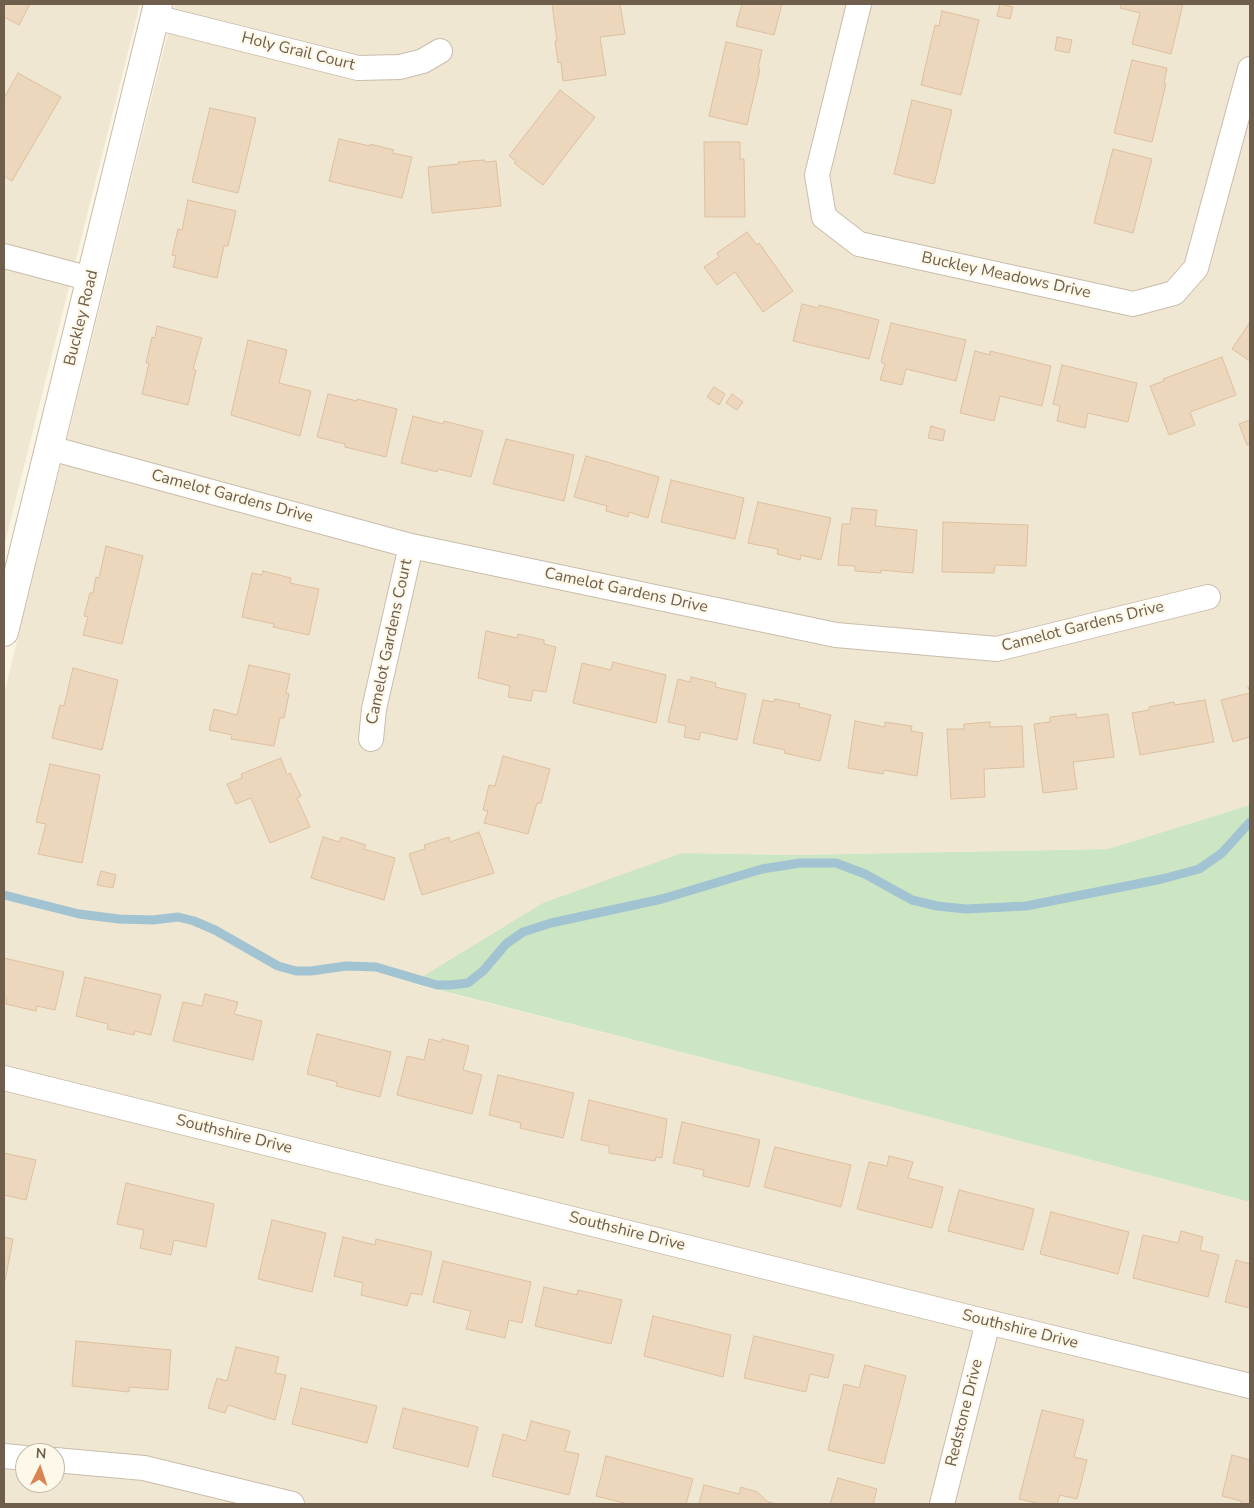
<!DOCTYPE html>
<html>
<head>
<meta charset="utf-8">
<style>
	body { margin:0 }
	#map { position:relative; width:1254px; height:1508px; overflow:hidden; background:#faf4e3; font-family:"Nunito Sans",sans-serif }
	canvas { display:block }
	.frame { position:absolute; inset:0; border:5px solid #6f5e4c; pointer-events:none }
	.north { position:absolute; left:15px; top:1443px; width:50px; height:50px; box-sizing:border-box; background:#fdf8e9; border:1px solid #c4baaa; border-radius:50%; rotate:4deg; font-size:14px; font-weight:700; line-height:20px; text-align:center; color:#6f5e4c }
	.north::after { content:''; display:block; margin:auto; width:18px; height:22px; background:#d98553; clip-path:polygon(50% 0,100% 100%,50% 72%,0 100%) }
</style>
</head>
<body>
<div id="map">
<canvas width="1254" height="1508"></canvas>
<div class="frame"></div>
<div class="north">N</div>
</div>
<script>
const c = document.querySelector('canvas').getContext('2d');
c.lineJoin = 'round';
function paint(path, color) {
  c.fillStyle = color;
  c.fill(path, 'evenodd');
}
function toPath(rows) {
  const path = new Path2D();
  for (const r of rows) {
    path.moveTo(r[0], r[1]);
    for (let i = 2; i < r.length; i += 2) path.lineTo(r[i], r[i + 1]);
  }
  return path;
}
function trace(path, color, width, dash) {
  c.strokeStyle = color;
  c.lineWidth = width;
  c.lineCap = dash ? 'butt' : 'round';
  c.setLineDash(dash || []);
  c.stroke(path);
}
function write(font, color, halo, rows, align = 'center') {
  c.font = font + ' "Nunito Sans",sans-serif';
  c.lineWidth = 4.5;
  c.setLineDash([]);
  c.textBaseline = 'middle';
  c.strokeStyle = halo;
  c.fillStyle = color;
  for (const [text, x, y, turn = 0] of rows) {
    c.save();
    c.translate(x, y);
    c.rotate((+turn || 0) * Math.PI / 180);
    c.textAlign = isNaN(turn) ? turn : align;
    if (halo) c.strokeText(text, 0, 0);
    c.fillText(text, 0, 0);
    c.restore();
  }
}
const residential = toPath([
	[4,4,140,4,4,546],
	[175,4,1250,4,1250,805,1108,849,795,855,682,853,413,984,782,1078,1250,1202,1250,1504,4,1504,4,694],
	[25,1453,55,1453,55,1483,25,1483]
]);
const green = toPath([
	[1250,805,1250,1202,782,1078,412,983,543,903,682,853,795,855,1108,849]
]);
const stream = toPath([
	[4,895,79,914,119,919,153,920,178,917,194,921,215,930,278,966,296,971,311,971,346,966,376,967,437,985,450,985,468,983,483,971,506,944,523,932,551,923,662,899,762,869,800,863,836,863,865,874,912,900,937,906,966,909,1026,906,1162,879,1199,869,1222,853,1250,822]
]);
const building = toPath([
	[4,4,30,4,19,25,4,17,4,4],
	[552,4,620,4,625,34,600,37,606,75,563,81,561,62,558,63,555,41,557,41,552,4],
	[742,4,782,4,774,35,736,26,742,4],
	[1000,4,1013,7,1010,19,997,16,1000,4],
	[1121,4,1183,4,1171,54,1132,44,1140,13,1120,8,1121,4],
	[942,11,979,20,961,95,921,85,935,25,939,26,942,11],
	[1057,37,1072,40,1069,53,1055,50,1057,37],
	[726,42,762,50,758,68,760,69,747,125,709,116,726,42],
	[1132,60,1167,68,1164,83,1166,84,1152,142,1114,133,1132,60],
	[18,73,61,97,12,181,4,176,4,98,18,73],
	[560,90,595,117,543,185,514,163,516,161,509,156,560,90],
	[912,100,952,110,934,184,894,174,912,100],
	[210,108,256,118,238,193,192,182,210,108],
	[339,139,370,146,370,144,394,150,392,153,412,157,402,198,329,181,339,139],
	[704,142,740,142,740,159,744,159,745,217,705,217,704,142],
	[1113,149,1152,159,1133,233,1094,223,1113,149],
	[484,160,485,162,496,161,501,206,432,213,428,167,459,164,458,162,484,160],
	[188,200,236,211,228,246,224,246,217,278,173,267,176,256,172,255,178,229,182,230,188,200],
	[747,232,757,245,759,243,793,291,763,312,735,272,717,285,704,267,719,257,717,253,747,232],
	[802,304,818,308,819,305,879,320,869,359,793,341,802,304],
	[1250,322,1250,361,1232,349,1250,322],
	[891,323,966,340,956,381,906,369,902,385,880,380,885,364,881,362,891,323],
	[157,326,202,338,193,369,196,370,188,405,142,394,149,363,146,363,152,337,155,338,157,326],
	[248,340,287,350,279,383,311,391,300,436,231,415,248,340],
	[975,351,990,355,990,351,1051,366,1042,406,1000,396,994,421,960,413,975,351],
	[1222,357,1236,395,1190,412,1195,425,1169,435,1150,386,1164,381,1163,379,1222,357],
	[1062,365,1137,383,1128,422,1088,413,1085,428,1057,421,1060,406,1053,404,1062,365],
	[714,387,725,394,719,405,707,397,714,387],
	[328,394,357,401,357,399,397,409,386,457,345,447,345,444,317,437,328,394],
	[732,394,743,402,737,410,726,403,732,394],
	[413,416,443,424,444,421,483,431,471,477,438,469,437,472,401,463,413,416],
	[1250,420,1250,444,1247,445,1239,424,1250,420],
	[931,426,945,430,943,441,928,438,931,426],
	[506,439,574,455,564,501,493,484,506,439],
	[586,456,659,477,648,518,629,512,628,517,606,511,607,506,574,497,586,456],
	[671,480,744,498,735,539,661,522,671,480],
	[758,502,831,518,821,560,801,555,800,560,777,554,778,549,748,543,758,502],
	[852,508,877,510,875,526,917,530,913,573,881,570,881,573,855,571,855,566,838,565,842,524,850,524,852,508],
	[943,522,1028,525,1026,566,995,565,994,573,942,572,943,522],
	[106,546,143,556,122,644,83,635,88,617,84,616,90,593,93,593,96,577,99,578,106,546],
	[263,571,291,578,290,583,319,589,309,635,273,627,274,624,242,617,252,573,262,575,263,571],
	[486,631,517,638,518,634,544,640,544,644,556,647,546,692,533,690,531,701,508,697,510,686,478,678,486,631],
	[613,662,666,675,656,723,573,703,582,663,611,670,613,662],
	[249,665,290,674,286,693,289,694,284,718,280,718,274,746,231,739,232,735,209,730,214,709,237,715,249,665],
	[73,668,118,680,102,750,52,738,60,705,64,706,73,668],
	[691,677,716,683,715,687,746,694,737,740,701,732,699,740,684,737,686,726,668,722,678,679,690,682,691,677],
	[1248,687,1250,687,1250,737,1233,742,1221,700,1250,693,1248,687],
	[775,699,800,704,799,707,831,715,820,761,784,753,785,750,753,743,763,700,774,702,775,699],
	[1205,700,1214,742,1140,755,1132,713,1149,710,1149,707,1174,702,1175,705,1205,700],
	[1076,714,1076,718,1108,714,1114,757,1073,762,1077,789,1043,793,1034,724,1050,722,1050,717,1076,714],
	[855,721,885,727,885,722,912,726,911,731,923,733,917,776,884,770,883,774,848,768,855,721],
	[990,722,990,727,1022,726,1024,767,984,769,985,797,951,799,947,729,964,729,964,724,990,722],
	[503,756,550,769,541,803,537,803,528,834,484,823,488,811,483,810,489,785,495,786,503,756],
	[281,758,287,775,290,773,301,796,297,798,310,827,270,843,251,798,236,804,227,784,242,778,241,774,281,758],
	[50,764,100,775,82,863,38,854,46,824,36,822,50,764],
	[479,832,494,873,422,895,409,854,425,849,424,845,449,837,450,842,479,832],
	[323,837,340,842,341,837,366,845,364,849,395,858,384,900,311,878,323,837],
	[101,871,116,875,113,888,97,885,101,871],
	[4,958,64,972,55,1010,37,1006,36,1011,6,1004,7,998,4,998,4,958],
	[85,977,161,995,151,1035,135,1031,134,1035,107,1029,108,1024,76,1016,85,977],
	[205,994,238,1002,234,1014,262,1021,253,1060,173,1041,183,1002,202,1006,205,994],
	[317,1034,391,1052,380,1097,336,1086,337,1082,307,1074,317,1034],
	[429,1039,441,1042,442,1039,469,1046,463,1070,482,1075,472,1114,397,1095,407,1056,424,1060,429,1039],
	[498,1075,574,1093,563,1138,520,1128,521,1123,489,1115,498,1075],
	[589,1100,667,1119,662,1158,656,1157,655,1161,609,1153,609,1146,581,1140,589,1100],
	[682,1122,760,1140,749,1187,703,1176,704,1170,673,1163,682,1122],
	[775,1147,851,1165,841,1207,764,1187,775,1147],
	[4,1153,36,1160,26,1200,4,1195,4,1153],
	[889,1156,913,1162,908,1178,943,1187,932,1228,857,1209,869,1162,887,1166,889,1156],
	[126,1183,214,1204,206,1247,174,1240,171,1255,140,1248,144,1230,117,1224,126,1183],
	[959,1190,1034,1209,1023,1250,948,1231,959,1190],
	[1051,1212,1129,1232,1118,1274,1040,1254,1051,1212],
	[272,1220,326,1233,312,1292,258,1279,272,1220],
	[1181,1231,1203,1237,1200,1250,1219,1255,1208,1297,1133,1278,1143,1235,1178,1243,1181,1231],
	[4,1237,13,1239,5,1281,4,1281,4,1237],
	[343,1237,375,1245,376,1239,432,1252,422,1295,411,1293,407,1306,361,1295,363,1283,334,1276,343,1237],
	[1236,1260,1250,1264,1250,1308,1225,1302,1236,1260],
	[443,1261,531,1282,522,1323,509,1320,505,1338,466,1329,471,1311,433,1302,443,1261],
	[544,1287,577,1295,578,1290,622,1300,611,1344,535,1326,544,1287],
	[653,1316,731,1335,723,1377,644,1356,653,1316],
	[754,1336,834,1355,828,1378,810,1374,806,1392,744,1378,754,1336],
	[76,1341,171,1350,168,1390,129,1387,129,1392,72,1386,76,1341],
	[236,1347,279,1357,275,1373,286,1375,275,1420,228,1405,225,1413,208,1408,217,1378,227,1381,236,1347],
	[865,1365,906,1376,884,1464,828,1450,844,1384,859,1388,865,1365],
	[301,1388,377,1406,367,1443,292,1424,301,1388],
	[403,1408,478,1427,468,1467,393,1448,403,1408],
	[1042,1410,1084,1420,1074,1457,1087,1460,1077,1499,1060,1495,1057,1504,1041,1504,1019,1499,1042,1410],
	[531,1421,570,1431,565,1451,579,1454,569,1495,492,1476,503,1434,526,1441,531,1421],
	[1232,1455,1250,1460,1250,1504,1241,1504,1241,1501,1222,1496,1232,1455],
	[606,1456,693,1479,686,1504,628,1504,596,1496,606,1456],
	[838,1478,877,1489,873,1504,830,1504,838,1478],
	[704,1485,739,1494,741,1487,757,1492,768,1502,778,1504,699,1504,704,1485]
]);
const minor = toPath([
	[859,4,817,175,824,217,859,244,1133,304,1174,293,1196,268,1250,69],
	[155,17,358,68,400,67,423,61,440,51],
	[4,256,91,279],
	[50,448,411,546,836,635,997,649,1208,597],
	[371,739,374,709,411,546],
	[4,1078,988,1322,1250,1386],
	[4,1456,25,1458],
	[55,1460,144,1468,292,1504],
	[942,1504,988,1322]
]);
const tertiary = toPath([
	[4,632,158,4]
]);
const streetNames = [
	["Holy Grail Court",298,52,14],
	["Buckley Meadows Drive",1006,276,12],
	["Buckley Road",82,318,-76],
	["Camelot Gardens Drive",232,497,15],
	["Camelot Gardens Drive",626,591,12],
	["Camelot Gardens Drive",1083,627,-14],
	["Camelot Gardens Court",390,642,-78],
	["Southshire Drive",234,1135,14],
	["Southshire Drive",627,1232,14],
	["Southshire Drive",1020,1330,14],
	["Redstone Drive",965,1413,-76]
];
paint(residential, '#f0e7d2');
paint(green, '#cce6c3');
trace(stream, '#a1c3d2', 9);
paint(building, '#ecd7bd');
trace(building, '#ddc09f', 1);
trace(minor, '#c9bdab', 26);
trace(tertiary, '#c9bdab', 30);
trace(minor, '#fff', 24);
trace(tertiary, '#fff', 28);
write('16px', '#6f5e4c', '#fdf8e9', streetNames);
</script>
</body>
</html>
